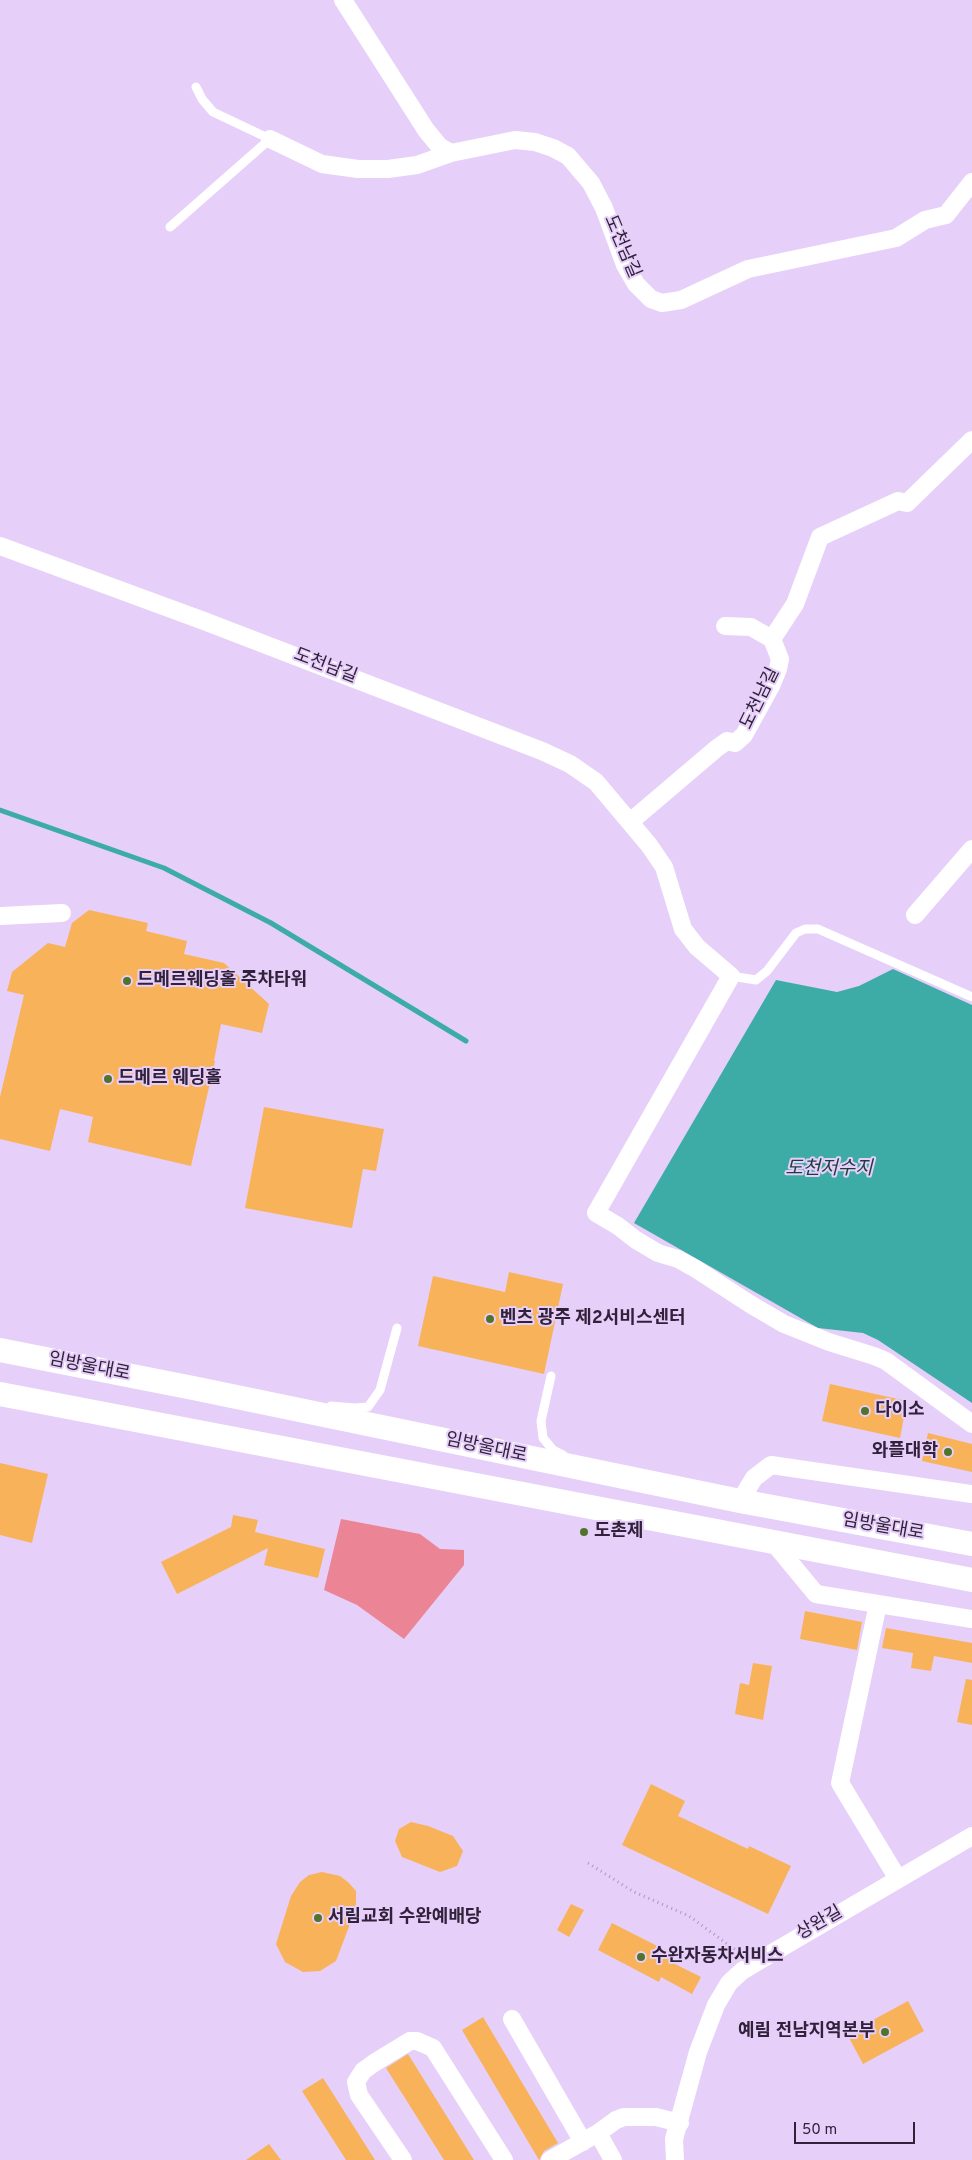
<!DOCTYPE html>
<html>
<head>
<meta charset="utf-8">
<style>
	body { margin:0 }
	#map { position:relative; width:972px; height:2160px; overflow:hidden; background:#e6cff8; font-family:Overpass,sans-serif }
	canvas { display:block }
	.scale { position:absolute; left:794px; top:2122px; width:121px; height:22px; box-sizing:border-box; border:2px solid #31213b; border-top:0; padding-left:6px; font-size:15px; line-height:18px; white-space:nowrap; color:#31213b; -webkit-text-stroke:4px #e6cff8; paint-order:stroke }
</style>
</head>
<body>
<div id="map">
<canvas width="972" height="2160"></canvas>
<div class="scale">50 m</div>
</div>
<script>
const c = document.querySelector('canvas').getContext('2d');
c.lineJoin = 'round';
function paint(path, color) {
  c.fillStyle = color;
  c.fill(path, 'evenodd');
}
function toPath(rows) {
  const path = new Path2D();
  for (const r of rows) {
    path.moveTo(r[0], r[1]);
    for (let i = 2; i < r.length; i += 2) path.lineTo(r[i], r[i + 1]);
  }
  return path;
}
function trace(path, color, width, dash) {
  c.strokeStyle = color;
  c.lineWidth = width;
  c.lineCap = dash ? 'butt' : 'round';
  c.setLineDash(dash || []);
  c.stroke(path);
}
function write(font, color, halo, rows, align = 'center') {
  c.font = font + ' Overpass,"Noto Sans KR",sans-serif';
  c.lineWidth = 4;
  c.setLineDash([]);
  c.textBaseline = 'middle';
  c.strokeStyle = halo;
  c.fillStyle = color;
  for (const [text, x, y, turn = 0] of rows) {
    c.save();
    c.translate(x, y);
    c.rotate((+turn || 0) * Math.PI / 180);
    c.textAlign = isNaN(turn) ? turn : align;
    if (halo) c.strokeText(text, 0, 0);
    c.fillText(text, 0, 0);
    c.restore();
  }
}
const green = toPath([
	[341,1519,420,1534,440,1549,464,1550,464,1565,404,1639,357,1605,324,1590]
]);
const water = toPath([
	[893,969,972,1005,972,1403,878,1340,863,1333,818,1328,634,1223,776,980,837,992,859,986]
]);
const stream = toPath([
	[0,810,164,868,271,923,466,1041]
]);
const building = toPath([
	[89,910,148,923,146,931,187,941,184,954,224,963,269,1004,262,1033,221,1024,214,1061,215,1061,191,1166,88,1142,93,1117,60,1109,50,1151,0,1139,0,1097,24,995,7,991,12,972,48,943,65,947,72,923],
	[264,1107,384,1129,376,1171,363,1169,352,1228,245,1208],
	[509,1272,563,1284,544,1374,418,1346,433,1276,505,1292],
	[830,1384,907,1401,900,1438,822,1421],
	[928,1433,972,1444,972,1472,922,1461],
	[0,1463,48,1474,32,1543,0,1535],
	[233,1515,258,1520,255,1532,325,1549,318,1578,264,1565,268,1548,177,1594,161,1562,231,1527],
	[805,1611,862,1622,857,1650,800,1639],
	[886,1628,972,1643,972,1663,934,1656,931,1671,911,1668,913,1653,882,1648],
	[753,1663,772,1666,763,1720,735,1714,740,1683,749,1685],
	[966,1679,972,1680,972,1725,957,1722],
	[651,1784,685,1801,678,1816,748,1849,749,1846,791,1866,768,1914,622,1845],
	[411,1822,428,1826,453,1836,463,1851,457,1866,440,1872,402,1857,395,1841,399,1829],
	[322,1872,340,1876,349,1883,356,1891,356,1908,336,1961,320,1971,303,1972,285,1962,276,1944,291,1896,300,1882,309,1875],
	[571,1904,584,1910,569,1937,557,1930],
	[612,1923,673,1954,669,1961,701,1977,692,1994,661,1977,659,1982,598,1950],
	[908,2001,924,2031,863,2064,847,2034],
	[483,2017,558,2143,544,2151,539,2160,462,2030],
	[408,2054,474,2160,444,2160,386,2068],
	[323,2078,375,2160,346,2160,302,2091],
	[269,2144,281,2160,246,2160]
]);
const path = toPath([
	[588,1863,634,1892,689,1916,741,1954]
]);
const lane = toPath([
	[170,227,270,139,213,112,202,99,196,87],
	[731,976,756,980,767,971,796,933,805,929,818,929,972,997],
	[551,1376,541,1421,543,1438,553,1450,563,1455],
	[331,1406,355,1408,368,1407,380,1390,397,1328]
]);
const street = toPath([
	[343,0,426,130,440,147,451,153,515,140,535,142,553,148,568,156,591,183,604,208,625,265,636,284,651,299,662,303,681,300,748,269,896,238,925,220,946,215,972,182],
	[270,139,322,164,358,169,388,169,417,165,451,153],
	[0,546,204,621,542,751,570,764,596,782,649,845,664,867,683,929,697,947,731,976,596,1213,618,1226,636,1240,658,1253,678,1259,696,1269,750,1304,784,1324,829,1342,874,1356,886,1361,972,1424],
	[772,639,795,604,820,537,898,501,907,503,972,440],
	[630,822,717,748,727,741,735,743,744,735,771,686,778,669,780,659,772,639,751,627,725,626],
	[915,915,972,849],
	[0,916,62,913],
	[740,1501,754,1478,771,1465,972,1494],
	[773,1542,816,1594,972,1619],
	[878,1604,840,1783,898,1879],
	[512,2019,583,2142],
	[598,2133,613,2160],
	[403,2160,359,2095,356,2082,363,2071,374,2063,410,2041,417,2041,433,2048,504,2160],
	[550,2160,598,2133,616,2120,624,2117,656,2117,680,2123],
	[675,2160,674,2139,698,2052,716,2005,729,1983,742,1971,762,1959,972,1836]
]);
const secondary = toPath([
	[0,1350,193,1388,740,1501,972,1544],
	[0,1394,972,1580]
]);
const markers = [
	[127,981,5,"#51732b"],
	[108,1079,5,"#51732b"],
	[490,1319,5,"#51732b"],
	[865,1411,5,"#51732b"],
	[948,1452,5,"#51732b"],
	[584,1532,5,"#51732b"],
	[318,1918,5,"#51732b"],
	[641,1957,5,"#51732b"],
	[885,2032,5,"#51732b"]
];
const streetNames = [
	["도천남길",621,247,67],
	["도천남길",325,667,21],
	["도천남길",761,699,-64],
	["임방울대로",89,1368,11],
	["임방울대로",486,1449,12],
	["임방울대로",883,1528,10],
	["상완길",820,1924,-30]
];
const poiNames = [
	["드메르웨딩홀 주차타워",137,981],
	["드메르 웨딩홀",118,1079],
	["벤츠 광주 제2서비스센터",500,1319],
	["다이소",875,1411],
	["와플대학",938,1452,"right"],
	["도촌제",594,1532],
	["서림교회 수완예배당",328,1918],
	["수완자동차서비스",651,1957],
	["예림 전남지역본부",875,2032,"right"]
];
const waterNames = [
	["도천저수지",829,1170]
];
paint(green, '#eb8595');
paint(water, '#3daca7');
trace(stream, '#3daca7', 5);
paint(building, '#f8b35a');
trace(path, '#ae99bd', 3, [1, 4]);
trace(lane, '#fff', 9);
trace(street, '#fff', 18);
trace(secondary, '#fff', 24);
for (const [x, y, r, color] of markers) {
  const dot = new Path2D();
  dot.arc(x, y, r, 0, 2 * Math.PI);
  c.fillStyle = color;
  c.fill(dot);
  trace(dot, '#e6cff8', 2);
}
write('18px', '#31213b', '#e6cff8', streetNames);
write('bold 18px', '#31213b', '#e6cff8', poiNames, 'left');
write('italic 19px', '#1c3d3b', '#e6cff8', waterNames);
</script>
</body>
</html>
